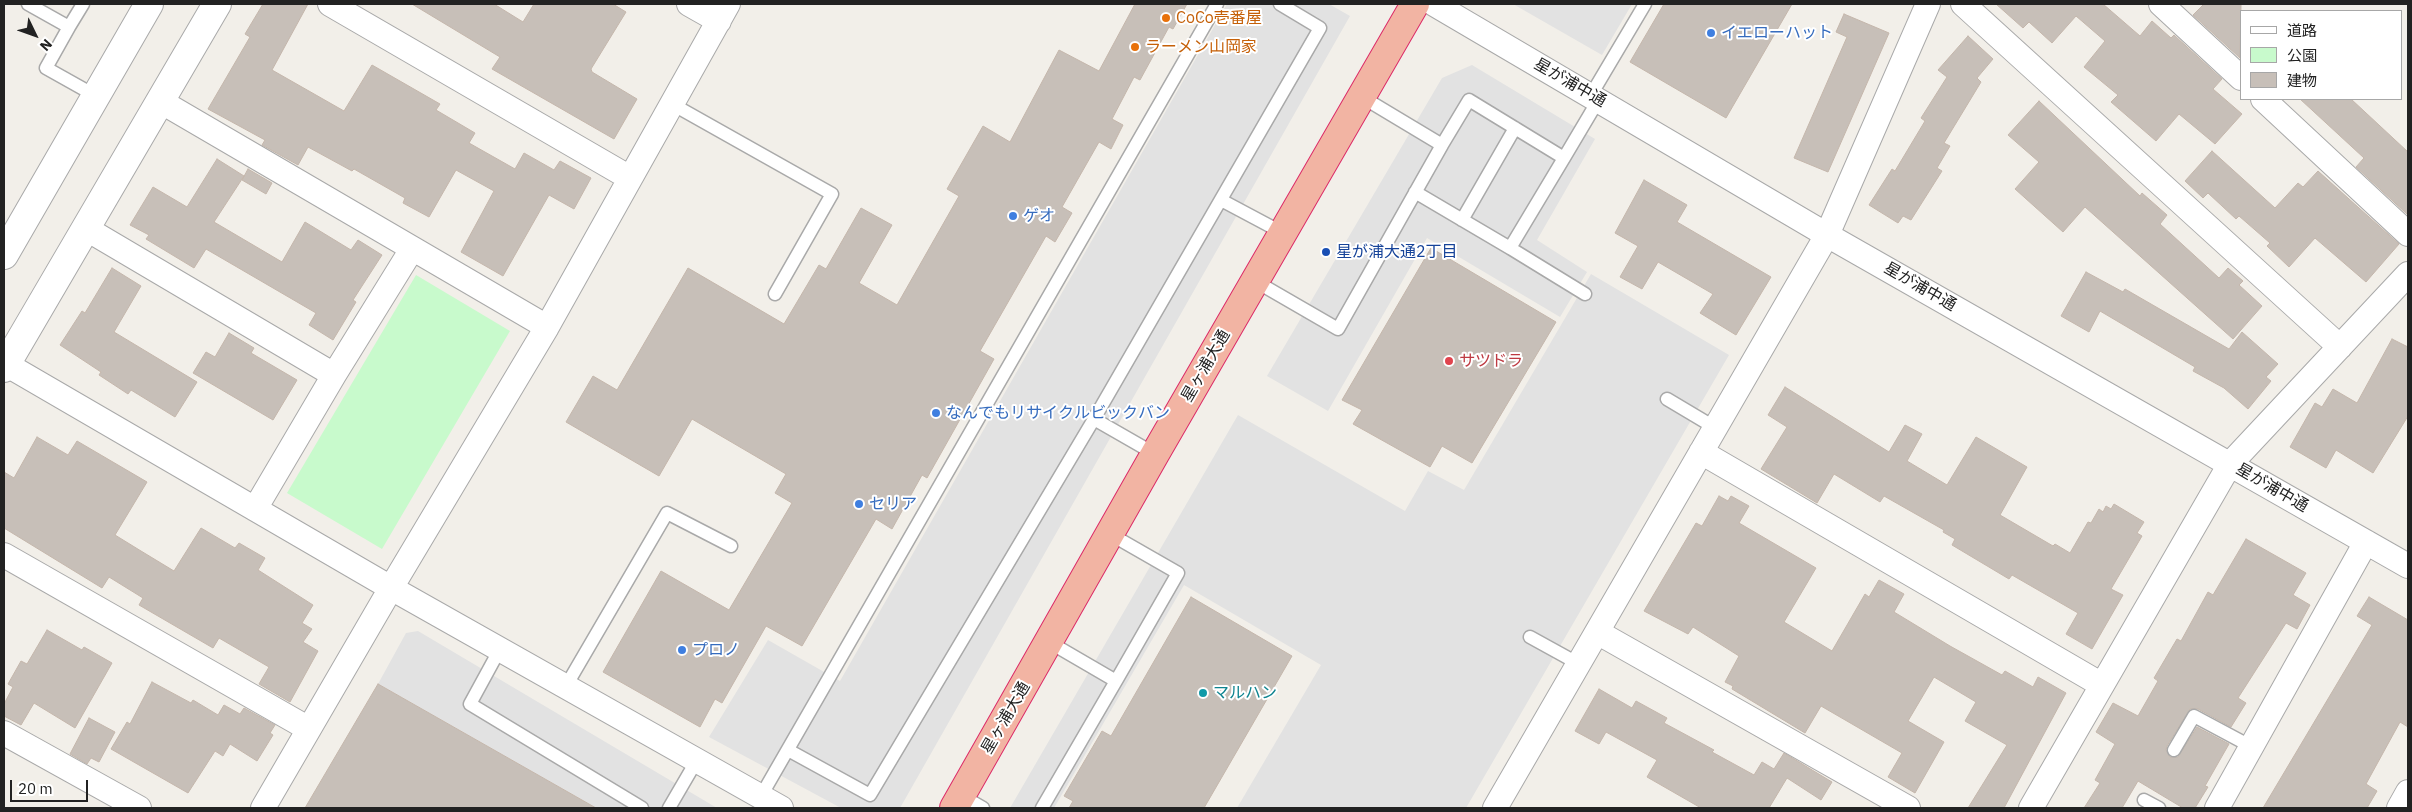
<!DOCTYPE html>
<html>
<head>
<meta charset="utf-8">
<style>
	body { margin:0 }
	#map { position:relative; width:2412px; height:812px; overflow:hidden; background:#f2efe9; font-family:"IBM Plex Sans","Noto Sans JP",sans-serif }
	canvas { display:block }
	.frame { position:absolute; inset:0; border:5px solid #222; pointer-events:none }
	.legend { position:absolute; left:2240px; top:10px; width:162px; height:90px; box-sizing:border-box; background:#fff; border:1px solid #a7a7a7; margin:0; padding:6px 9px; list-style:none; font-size:15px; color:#222 }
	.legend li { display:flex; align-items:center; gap:10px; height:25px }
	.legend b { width:25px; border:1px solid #a7a7a7 }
	.north { position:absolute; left:10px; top:10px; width:50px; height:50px; -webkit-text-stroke:4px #fff; paint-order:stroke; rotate:132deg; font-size:14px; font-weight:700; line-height:20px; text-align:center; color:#222 }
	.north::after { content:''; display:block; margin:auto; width:18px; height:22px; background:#222; clip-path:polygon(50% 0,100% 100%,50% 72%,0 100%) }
	.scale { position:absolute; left:10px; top:780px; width:78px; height:22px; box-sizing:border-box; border:2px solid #222; border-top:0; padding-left:6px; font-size:15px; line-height:18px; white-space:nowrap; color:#222; -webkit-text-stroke:4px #fff; paint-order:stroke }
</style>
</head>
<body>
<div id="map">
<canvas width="2412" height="812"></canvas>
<div class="frame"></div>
<ul class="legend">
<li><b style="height:6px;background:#fff"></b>道路</li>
<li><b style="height:14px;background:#c8facc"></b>公園</li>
<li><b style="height:14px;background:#c7bfb8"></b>建物</li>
</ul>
<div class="north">N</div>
<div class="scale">20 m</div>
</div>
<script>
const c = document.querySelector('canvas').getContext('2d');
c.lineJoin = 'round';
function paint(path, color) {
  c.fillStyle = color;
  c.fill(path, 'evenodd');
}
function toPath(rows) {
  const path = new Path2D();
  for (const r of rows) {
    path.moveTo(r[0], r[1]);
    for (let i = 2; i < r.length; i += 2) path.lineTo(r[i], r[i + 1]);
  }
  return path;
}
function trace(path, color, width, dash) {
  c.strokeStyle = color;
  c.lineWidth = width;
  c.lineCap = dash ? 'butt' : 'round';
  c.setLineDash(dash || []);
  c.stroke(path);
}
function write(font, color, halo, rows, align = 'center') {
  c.font = font + ' "IBM Plex Sans","Noto Sans JP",sans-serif';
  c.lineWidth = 4;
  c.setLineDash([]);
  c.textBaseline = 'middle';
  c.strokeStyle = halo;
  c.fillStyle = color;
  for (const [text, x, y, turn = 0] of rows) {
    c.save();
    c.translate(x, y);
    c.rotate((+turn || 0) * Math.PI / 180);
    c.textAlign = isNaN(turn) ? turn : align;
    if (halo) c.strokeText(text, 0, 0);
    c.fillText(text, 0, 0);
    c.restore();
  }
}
const park = toPath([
	[416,275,510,331,382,549,287,493]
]);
const parking = toPath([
	[1227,4,1329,4,1350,16,900,808,841,808,709,737,768,640,840,681],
	[1513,4,1632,4,1602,55],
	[1472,65,1595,139,1537,240,1587,272,1560,317,1427,238,1328,411,1267,376,1442,78],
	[1591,274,1729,355,1466,808,1237,808,1321,665,1184,585,1054,808,1010,808,1238,415,1405,511,1428,471,1464,490],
	[418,631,717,808,596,808,378,684,406,633]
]);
const building = toPath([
	[263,4,308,4,272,70,344,111,372,65,440,104,436,110,475,133,469,143,515,169,524,153,554,170,560,161,591,178,574,209,549,195,503,276,461,252,494,191,456,170,429,217,403,203,405,198,354,169,352,171,308,147,298,165,262,145,265,140,208,109,250,37,245,34,263,4],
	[412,4,494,4,523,22,534,4,613,4,626,12,591,69,592,72,637,99,614,139,492,69,500,57,412,4],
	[1135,4,1187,4,1173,29,1169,27,1140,80,1134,77,1112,119,1123,125,1111,149,1099,142,1062,207,1072,213,1055,242,1046,236,980,351,994,359,927,478,922,475,892,529,876,519,802,646,766,626,722,703,715,699,700,727,603,672,661,571,729,610,792,503,775,493,786,474,692,419,659,476,566,422,593,376,617,390,688,268,784,324,819,265,826,269,861,208,892,225,859,283,897,305,959,196,947,189,983,126,1010,142,1059,50,1099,71,1135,4],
	[1664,4,1792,4,1726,118,1630,62,1664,4],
	[1996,4,2103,4,2140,36,2152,21,2171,38,2174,35,2222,79,2213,89,2242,114,2215,144,2179,114,2156,141,2111,102,2118,95,2084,67,2105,41,2076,16,2052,43,2029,22,2023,28,1996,4],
	[2204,4,2241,4,2240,58,2193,15,2204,4],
	[1844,14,1889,33,1828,172,1794,158,1847,37,1836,32,1844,14],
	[1968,36,1993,59,1977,78,1981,82,1944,143,1950,146,1937,168,1942,171,1911,220,1903,216,1898,223,1869,205,1892,169,1895,171,1925,121,1921,118,1947,77,1938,70,1968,36],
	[2300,99,2351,99,2408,152,2408,215,2356,167,2364,158,2300,99],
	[2039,101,2140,196,2142,193,2167,215,2160,224,2219,278,2228,268,2243,281,2239,285,2262,306,2233,339,2085,207,2063,232,2015,189,2039,162,2008,135,2039,101],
	[2212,151,2275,208,2298,183,2303,187,2318,171,2399,244,2366,282,2315,238,2289,267,2267,246,2270,243,2239,216,2236,219,2208,193,2203,198,2185,181,2212,151],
	[217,159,244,176,214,222,282,262,305,222,351,250,358,240,382,255,353,300,356,302,333,340,309,325,316,313,206,249,194,268,146,239,149,235,130,225,153,187,187,207,217,159],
	[248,169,272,183,266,194,242,180,248,169],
	[1644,180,1687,205,1677,222,1771,277,1736,335,1700,313,1713,294,1658,262,1642,289,1620,277,1638,246,1615,233,1644,180],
	[1431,248,1556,322,1472,463,1442,446,1430,467,1353,424,1362,410,1342,400,1431,248],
	[112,268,141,286,114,332,197,382,175,417,131,390,128,394,99,375,101,372,60,345,82,311,85,313,112,268],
	[2086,272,2123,292,2125,289,2229,349,2242,332,2278,364,2266,377,2271,381,2248,409,2224,388,2193,371,2195,367,2100,311,2089,332,2061,316,2086,272],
	[229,333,254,348,251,353,297,380,273,420,193,373,206,352,215,357,229,333],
	[2392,339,2408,347,2408,416,2373,473,2336,450,2326,468,2290,447,2315,403,2322,407,2333,389,2357,403,2392,339],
	[1785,387,1889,452,1905,425,1922,434,1907,461,1947,485,1976,437,2027,467,2000,515,2053,546,2055,544,2070,553,2088,522,2091,523,2099,509,2103,512,2106,506,2111,509,2114,504,2144,522,2137,533,2142,536,2111,589,2123,595,2092,649,2066,634,2078,613,2012,575,2009,579,1952,545,1955,539,1943,532,1944,530,1884,496,1880,502,1834,474,1817,503,1761,469,1787,427,1768,415,1785,387],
	[37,437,68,455,77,441,147,482,115,535,141,551,174,571,201,528,235,548,239,543,265,558,258,570,313,605,302,623,312,629,303,642,318,651,290,702,259,684,269,667,219,638,213,648,139,605,143,598,109,577,102,588,4,528,4,472,14,478,37,437],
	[1719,496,1728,501,1731,496,1749,506,1739,523,1816,568,1784,622,1832,651,1865,594,1869,597,1879,580,1904,594,1894,612,1950,646,2002,675,2005,671,2033,687,2038,677,2066,693,2004,808,1968,808,2007,745,1965,721,1976,702,1934,677,1908,721,1944,742,1915,793,1888,777,1902,753,1821,706,1805,733,1732,689,1733,686,1725,682,1739,656,1693,627,1688,634,1644,611,1696,523,1702,526,1719,496],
	[2246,539,2306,573,2293,595,2310,605,2297,629,2286,623,2238,698,2246,703,2231,727,2198,709,2190,709,2167,746,2166,750,2170,757,2178,757,2197,727,2229,744,2205,786,2208,787,2195,808,2183,808,2138,781,2122,808,2084,808,2100,783,2095,780,2115,744,2096,732,2113,703,2138,716,2158,681,2154,678,2177,639,2181,641,2208,592,2213,595,2246,539],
	[1191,597,1292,656,1204,808,1069,808,1073,801,1064,796,1102,731,1111,736,1191,597],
	[2369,597,2408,620,2408,727,2400,722,2366,784,2377,791,2367,808,2263,808,2372,625,2357,616,2369,597],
	[47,630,82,650,84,647,112,663,75,728,34,703,21,725,4,716,4,704,13,687,8,684,21,661,27,664,47,630],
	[152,682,191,703,193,700,218,715,224,705,240,714,244,708,275,725,270,733,273,735,257,761,230,744,223,756,215,751,188,793,111,749,127,722,130,724,152,682],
	[378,684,596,808,305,808,378,684],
	[1599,689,1632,708,1636,701,1667,718,1664,723,1714,750,1712,752,1754,775,1762,762,1774,769,1784,753,1832,782,1821,800,1787,778,1769,808,1701,808,1647,777,1657,760,1606,732,1599,744,1575,731,1599,689],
	[89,718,115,732,99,762,91,758,87,764,70,754,89,718]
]);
const service = toPath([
	[28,4,69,27,83,4],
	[69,27,46,68,96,96],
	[1591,95,1645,4],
	[1362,97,1442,145,1469,100,1564,158,1599,99],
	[672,104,832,194,775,294],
	[1415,192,1510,248,1564,158],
	[1221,200,1283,233],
	[1462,220,1515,128],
	[1510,248,1585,294],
	[1255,281,1338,329,1442,145],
	[1667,399,1714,427],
	[1094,419,1155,454],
	[1530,637,1579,664],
	[1049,642,1116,681,1178,573,1110,534],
	[500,649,470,704,642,808],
	[566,686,667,513,731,546],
	[788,750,870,795,1094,419,1320,28,1280,4],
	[2174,750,2194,716,2252,747],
	[761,796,1217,4],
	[962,796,983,808],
	[2144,800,2159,808],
	[669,808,697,760],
	[1042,808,1116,681]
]);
const minor = toPath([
	[330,4,630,178],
	[689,4,719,21],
	[1434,4,1827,235,2408,566],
	[1963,4,2340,347],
	[2161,4,2241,78],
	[2263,99,2408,234],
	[160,101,547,327],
	[85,228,334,375],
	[4,363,391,588,781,808],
	[1701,452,2102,685],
	[255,509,334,375,412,249],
	[4,555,309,729],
	[1597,632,1908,808],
	[4,733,139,808],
	[263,808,391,588,547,327,728,4],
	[1495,808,1827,235,1928,4],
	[2031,808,2230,464,2408,274],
	[2217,808,2366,542],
	[2399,808,2408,792]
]);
const tertiary = toPath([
	[4,255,149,4],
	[4,368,217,4]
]);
const trunk = toPath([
	[954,808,1155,454,1415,4]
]);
const markers = [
	[1166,18,5,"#e8710a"],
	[1711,33,5,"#3f7fe0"],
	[1135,47,5,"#e8710a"],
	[1013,216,5,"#3f7fe0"],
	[1326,252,5,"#1a4fb4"],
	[1449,361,5,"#e0444e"],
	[936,413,5,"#3f7fe0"],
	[859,504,5,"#3f7fe0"],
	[682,650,5,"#3f7fe0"],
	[1203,693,5,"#0f9aa8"]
];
const foodNames = [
	["CoCo壱番屋",1176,18],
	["ラーメン山岡家",1145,47]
];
const shopNames = [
	["イエローハット",1721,33],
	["ゲオ",1023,216],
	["なんでもリサイクルビックバン",946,413],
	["セリア",869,504],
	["プロノ",692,650]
];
const streetNames = [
	["星が浦中通",1570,83,30],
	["星が浦中通",1920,287,30],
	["星ヶ浦大通",1206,366,-60],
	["星が浦中通",2272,488,30],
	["星ヶ浦大通",1006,718,-60]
];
const transitNames = [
	["星が浦大通2丁目",1336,252]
];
const healthNames = [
	["サツドラ",1459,361]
];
const cultureNames = [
	["マルハン",1213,693]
];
paint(park, '#c8facc');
paint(parking, '#e2e2e2');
paint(building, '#c7bfb8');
trace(building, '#c4b6ab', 1);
trace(service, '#a9a9a9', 15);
trace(minor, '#a9a9a9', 26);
trace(tertiary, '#a9a9a9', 30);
trace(trunk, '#dc2a67', 30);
trace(service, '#fff', 12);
trace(minor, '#fff', 24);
trace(tertiary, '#fff', 28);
trace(trunk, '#f2b4a3', 28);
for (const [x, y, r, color] of markers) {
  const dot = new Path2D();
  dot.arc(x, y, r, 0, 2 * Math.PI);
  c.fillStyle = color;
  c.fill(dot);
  trace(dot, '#fff', 2);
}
write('16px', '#c56008', '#fff', foodNames, 'left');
write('16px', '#366cbe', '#fff', shopNames, 'left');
write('16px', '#222', '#fff', streetNames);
write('16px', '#164399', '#fff', transitNames, 'left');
write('16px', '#be3a42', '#fff', healthNames, 'left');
write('16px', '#0d838f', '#fff', cultureNames, 'left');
</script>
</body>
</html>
